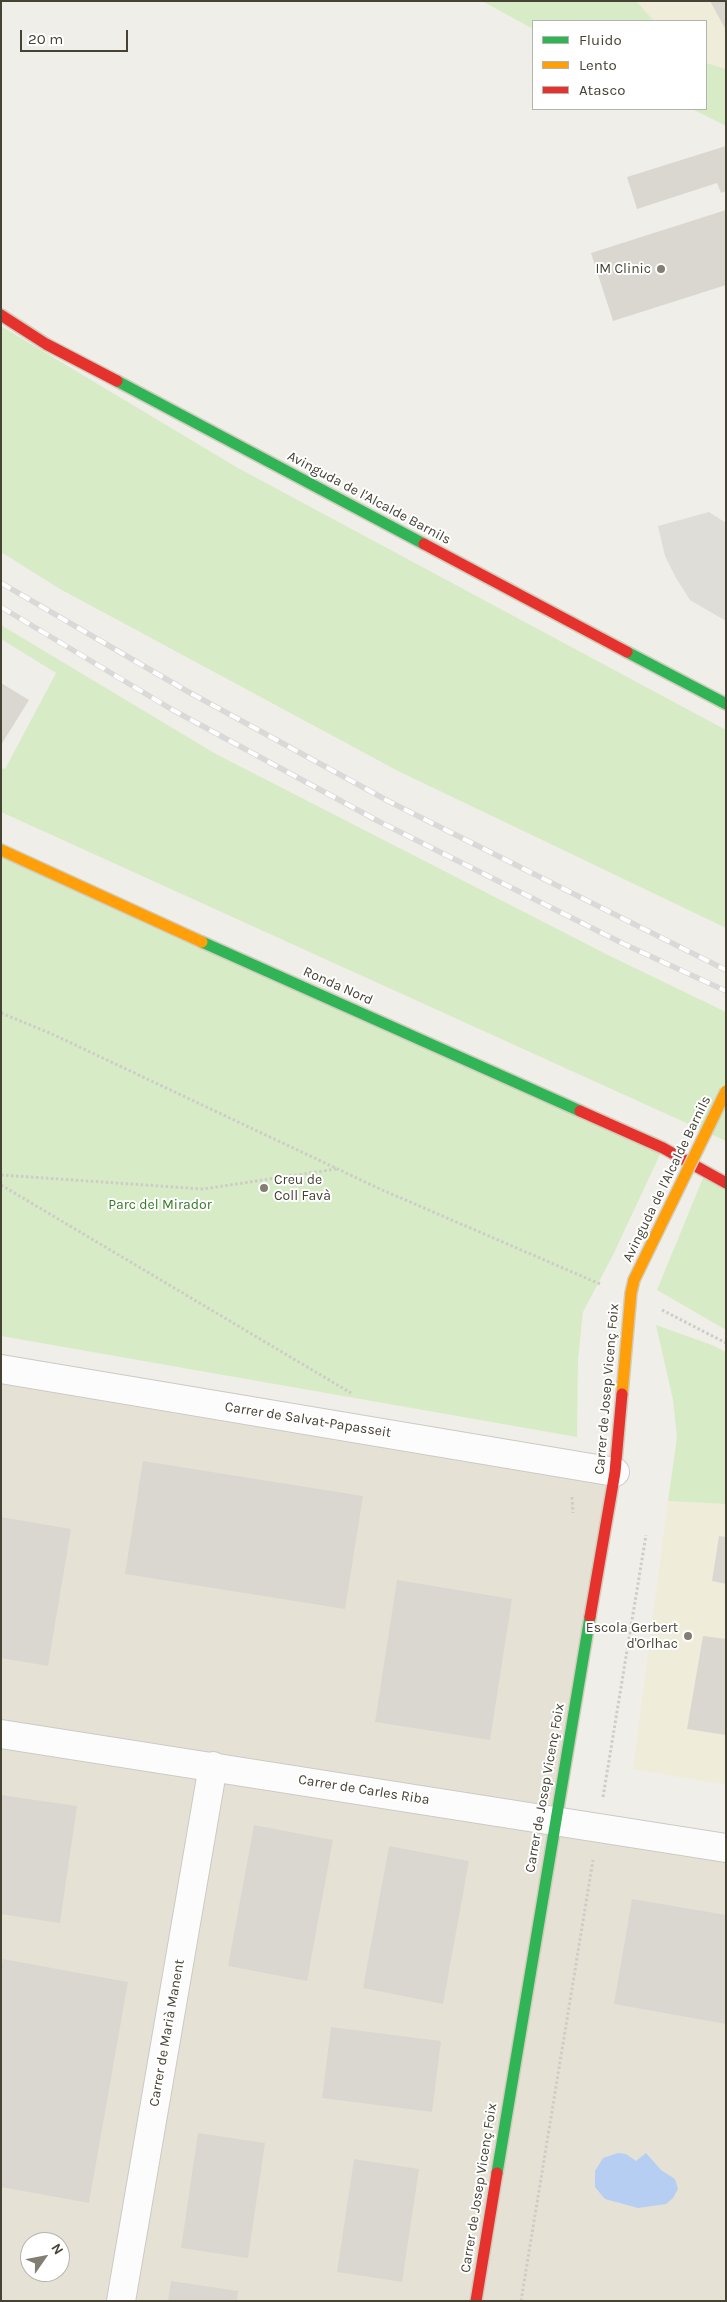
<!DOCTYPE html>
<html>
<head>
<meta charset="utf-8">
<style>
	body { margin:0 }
	#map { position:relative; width:727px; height:2302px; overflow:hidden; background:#f0eee8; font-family:Karla,sans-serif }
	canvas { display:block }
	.frame { position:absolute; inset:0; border:2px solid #464234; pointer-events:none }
	.legend { position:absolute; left:532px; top:20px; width:175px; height:90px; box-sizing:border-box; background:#fff; border:1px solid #b5b3ae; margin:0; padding:6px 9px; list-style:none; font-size:15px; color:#464234 }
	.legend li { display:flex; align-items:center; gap:10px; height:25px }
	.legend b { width:25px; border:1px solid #b5b3ae }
	.north { position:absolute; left:20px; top:2232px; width:50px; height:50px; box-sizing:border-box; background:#fff; border:1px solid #b5b3ae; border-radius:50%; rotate:57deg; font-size:14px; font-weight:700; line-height:20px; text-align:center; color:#464234 }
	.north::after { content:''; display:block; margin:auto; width:18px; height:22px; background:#827e73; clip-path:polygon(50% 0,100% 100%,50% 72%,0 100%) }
	.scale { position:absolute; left:20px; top:30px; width:108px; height:22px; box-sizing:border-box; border:2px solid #464234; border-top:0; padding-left:6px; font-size:15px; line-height:18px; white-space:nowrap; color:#464234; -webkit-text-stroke:4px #fff; paint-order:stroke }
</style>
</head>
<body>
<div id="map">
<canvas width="727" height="2302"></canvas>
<div class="frame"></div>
<ul class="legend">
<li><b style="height:6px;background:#30b455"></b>Fluido</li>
<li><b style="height:6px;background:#ff9f0a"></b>Lento</li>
<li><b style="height:6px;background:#e5322d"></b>Atasco</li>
</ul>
<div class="north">N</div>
<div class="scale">20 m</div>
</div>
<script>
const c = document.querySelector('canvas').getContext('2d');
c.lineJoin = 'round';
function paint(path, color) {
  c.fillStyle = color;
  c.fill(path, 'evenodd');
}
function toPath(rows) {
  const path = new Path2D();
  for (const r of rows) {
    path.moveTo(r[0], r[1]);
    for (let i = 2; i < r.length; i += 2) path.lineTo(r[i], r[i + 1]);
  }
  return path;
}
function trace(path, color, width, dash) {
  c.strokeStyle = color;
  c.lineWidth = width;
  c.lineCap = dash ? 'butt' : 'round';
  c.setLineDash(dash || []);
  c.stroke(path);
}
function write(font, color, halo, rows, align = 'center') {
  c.font = font + ' Karla,sans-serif';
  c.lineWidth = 4;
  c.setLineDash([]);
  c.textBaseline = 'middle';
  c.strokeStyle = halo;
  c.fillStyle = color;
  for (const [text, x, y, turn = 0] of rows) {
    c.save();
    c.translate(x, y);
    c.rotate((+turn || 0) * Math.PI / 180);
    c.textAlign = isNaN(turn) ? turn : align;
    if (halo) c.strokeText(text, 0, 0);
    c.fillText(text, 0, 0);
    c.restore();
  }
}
const residential = toPath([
	[1,1369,615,1472,555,1821,726,1848,726,2301,1,2301],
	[30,2242,60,2242,60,2272,30,2272]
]);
const education = toPath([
	[507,1,726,1,726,115,706,105,706,21,546,21],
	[726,1497,726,1785,633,1769,668,1501,724,1504]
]);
const green = toPath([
	[482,1,636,1,654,21,533,21,533,29],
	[706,63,726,69,726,126,692,109,706,109],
	[1,326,238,468,726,730,726,928,398,771,60,589,1,552],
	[1,625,216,754,608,955,726,1012,726,1141,1,812,1,768,5,769,56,673,1,639],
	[1,850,663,1148,613,1255,583,1312,578,1360,577,1437,1,1336],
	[705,1173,726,1183,726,1330,657,1290],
	[656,1325,712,1345,726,1352,725,1504,668,1501,677,1437,673,1400]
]);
const parking = toPath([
	[709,512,726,523,726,621,690,600,676,578,665,556,658,526]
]);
const water = toPath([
	[618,2153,626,2154,636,2161,646,2153,661,2170,675,2179,678,2189,673,2198,666,2204,638,2208,605,2199,595,2187,595,2171,603,2158]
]);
const building = toPath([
	[710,1,726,1,726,30],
	[726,146,726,191,721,193,717,183,637,209,627,177],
	[726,210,726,285,613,321,591,253],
	[1,683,29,700,1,745],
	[143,1461,363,1496,345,1609,125,1574],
	[1,1517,71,1529,48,1666,1,1658],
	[719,1536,726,1537,726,1584,712,1581],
	[397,1580,512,1599,490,1740,375,1722],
	[703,1636,726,1639,726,1735,687,1729],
	[1,1795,77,1806,60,1923,1,1914],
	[254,1825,333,1840,307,1981,228,1966],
	[389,1846,469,1861,443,2004,363,1988],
	[632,1899,726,1915,726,2024,614,2004],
	[3,1959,128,1982,89,2203,1,2187,1,1970],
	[331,2027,441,2041,432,2112,322,2098],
	[198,2133,265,2143,248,2258,181,2248],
	[354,2159,419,2169,402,2282,337,2272],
	[171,2281,238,2291,237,2301,168,2301]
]);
const path = toPath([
	[1,1013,52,1034,380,1189,600,1284],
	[1,1175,203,1189,336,1169],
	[1,1185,351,1393],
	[662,1310,726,1343],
	[572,1497,573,1513],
	[603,1797,646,1535],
	[521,2301,593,1860]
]);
const street = toPath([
	[1,1369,615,1472],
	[1,1734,726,1848],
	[121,2301,213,1766]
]);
const fast = toPath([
	[117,381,424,544],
	[627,652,726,704],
	[202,942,580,1111],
	[497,2173,590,1617]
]);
const slow = toPath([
	[1,850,202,942],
	[622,1394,631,1293,634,1280]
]);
const jam = toPath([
	[1,315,46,344,117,381],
	[424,544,627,652],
	[580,1111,663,1148,726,1183],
	[590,1617,615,1472,622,1394],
	[476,2301,497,2173]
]);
const rail = toPath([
	[1,583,185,690,390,802,726,970],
	[1,607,171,709,378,821,624,944,726,991]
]);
const slowBridge = toPath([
	[634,1280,726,1091]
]);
const markers = [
	[661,269,5,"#827e73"],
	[264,1188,5,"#827e73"],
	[688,1636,5,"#827e73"]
];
const poiNames = [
	["IM Clinic",651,269],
	["Creu de",274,1180,"left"],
	["Coll Favà",274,1196,"left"],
	["Escola Gerbert",678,1628],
	["d'Orlhac",678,1644]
];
const streetNames = [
	["Avinguda de l'Alcalde Barnils",369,498,28],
	["Ronda Nord",338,986,24],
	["Avinguda de l'Alcalde Barnils",667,1179,-64],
	["Carrer de Josep Vicenç Foix",607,1389,-85],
	["Carrer de Salvat-Papasseit",308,1420,9],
	["Carrer de Josep Vicenç Foix",545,1788,-80],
	["Carrer de Carles Riba",364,1790,9],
	["Carrer de Marià Manent",167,2033,-80],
	["Carrer de Josep Vicenç Foix",479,2188,-81]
];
const parkNames = [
	["Parc del Mirador",160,1205]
];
paint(residential, '#e5e2d5');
paint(education, '#efecd9');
paint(green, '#d7ecc6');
paint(parking, '#dfddd8');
paint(water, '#b5cef1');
paint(building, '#dad7d0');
trace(street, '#cccac4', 30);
trace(fast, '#d0cdbe', 14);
trace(slow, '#d0cdbe', 14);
trace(jam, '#d0cdbe', 14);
trace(path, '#ceccc6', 3, [2.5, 2.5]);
trace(street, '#fdfcfc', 28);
trace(fast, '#30b455', 11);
trace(slow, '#ff9f0a', 11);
trace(jam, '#e5322d', 11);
trace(rail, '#d9d9d8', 5.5);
trace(rail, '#fff', 4, [11]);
trace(slowBridge, '#d0cdbe', 14, []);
trace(slowBridge, '#ff9f0a', 11);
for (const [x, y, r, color] of markers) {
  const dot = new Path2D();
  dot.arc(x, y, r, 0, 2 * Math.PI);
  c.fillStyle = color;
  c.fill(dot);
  trace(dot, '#fff', 2);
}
write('14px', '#464234', '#fff', poiNames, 'right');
write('14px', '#464234', '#fff', streetNames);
write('14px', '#357b23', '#fff', parkNames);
</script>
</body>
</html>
